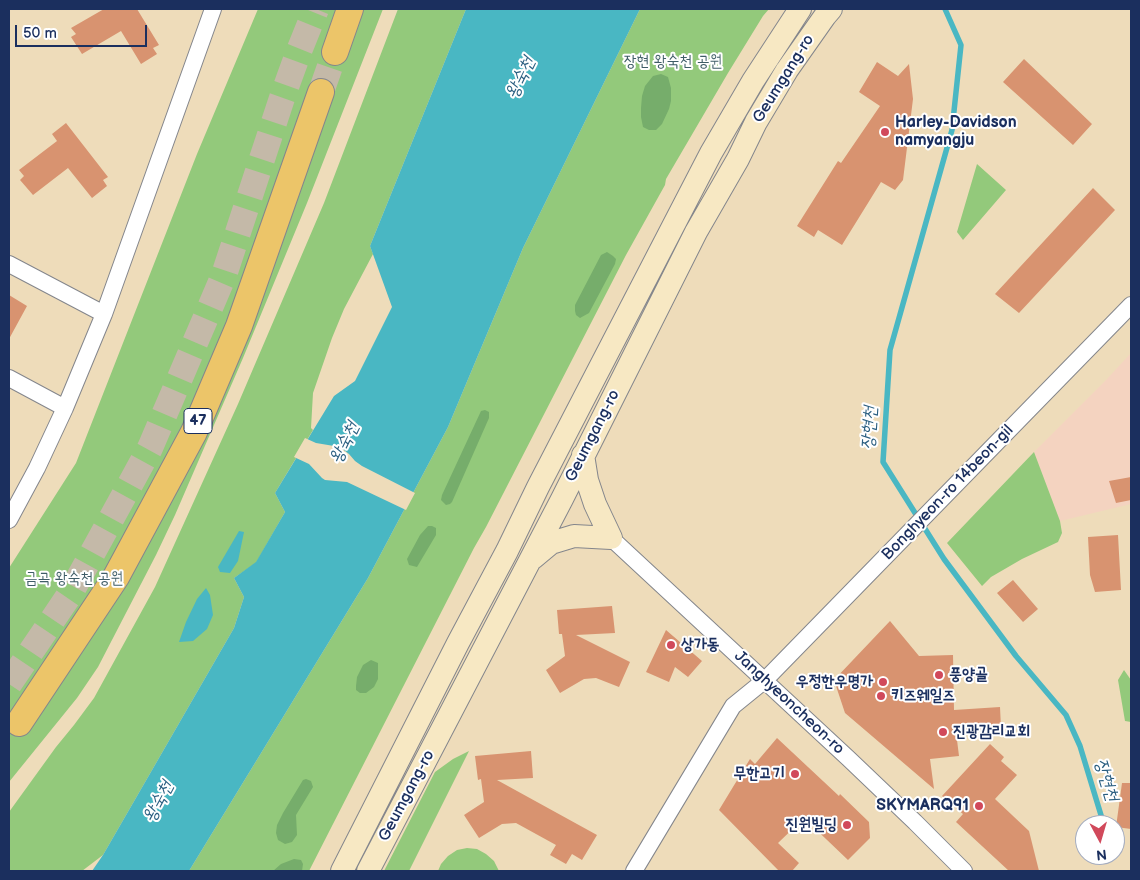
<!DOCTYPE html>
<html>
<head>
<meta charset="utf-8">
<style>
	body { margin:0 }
	#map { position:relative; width:1140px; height:880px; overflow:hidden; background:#eedcba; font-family:"Balsamiq Sans",sans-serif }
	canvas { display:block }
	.frame { position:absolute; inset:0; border:10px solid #1b2f5e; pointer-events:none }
	.north { position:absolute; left:1075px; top:815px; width:50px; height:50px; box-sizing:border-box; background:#fff; border:1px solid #a4acbf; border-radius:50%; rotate:174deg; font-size:14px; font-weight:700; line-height:20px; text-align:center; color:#1b2f5e }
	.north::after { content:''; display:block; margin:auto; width:18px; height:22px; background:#d1495b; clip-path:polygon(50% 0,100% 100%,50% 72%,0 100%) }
	.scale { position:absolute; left:15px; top:25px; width:132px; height:22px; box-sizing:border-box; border:2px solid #1b2f5e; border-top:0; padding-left:6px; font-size:15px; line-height:18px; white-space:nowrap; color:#1b2f5e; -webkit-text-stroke:4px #fff; paint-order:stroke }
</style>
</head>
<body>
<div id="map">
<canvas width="1140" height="880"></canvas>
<div class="frame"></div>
<div class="north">N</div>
<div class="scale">50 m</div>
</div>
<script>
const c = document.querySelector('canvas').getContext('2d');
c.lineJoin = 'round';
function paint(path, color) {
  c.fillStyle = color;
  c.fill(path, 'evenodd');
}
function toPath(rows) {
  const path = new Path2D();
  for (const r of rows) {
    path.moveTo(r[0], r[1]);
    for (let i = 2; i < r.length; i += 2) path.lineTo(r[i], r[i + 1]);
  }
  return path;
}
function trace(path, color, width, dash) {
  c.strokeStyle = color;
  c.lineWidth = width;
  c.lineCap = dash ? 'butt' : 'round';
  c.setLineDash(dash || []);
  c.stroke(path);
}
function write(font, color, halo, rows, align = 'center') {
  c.font = font + ' "Balsamiq Sans","Poor Story",sans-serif';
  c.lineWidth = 4;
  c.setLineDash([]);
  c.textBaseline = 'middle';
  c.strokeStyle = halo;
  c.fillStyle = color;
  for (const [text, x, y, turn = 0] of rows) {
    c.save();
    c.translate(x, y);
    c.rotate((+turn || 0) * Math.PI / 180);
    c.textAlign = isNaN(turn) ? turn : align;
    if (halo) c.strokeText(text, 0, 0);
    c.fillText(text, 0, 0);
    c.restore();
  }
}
const built = toPath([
	[1131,353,1131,504,1060,521,1034,452,1107,379]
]);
const green = toPath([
	[258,9,383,9,307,203,243,358,175,515,156,555,98,667,77,698,9,782,9,568,76,463,197,154],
	[398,9,466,9,370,246,373,254,344,309,332,338,313,393,311,428,313,430,275,493,285,512,256,563,234,578,244,597,234,628,103,855,82,871,9,871,9,812,56,747,74,725,94,698,155,587,238,404,324,203],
	[640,9,769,9,763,16,728,73,666,179,665,185,626,255,486,527,474,548,309,871,189,871,368,578,448,427,523,248],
	[977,164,1006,190,963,240,957,232],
	[1034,452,1060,521,1062,533,1058,542,1022,559,991,577,982,586,947,543],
	[1124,670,1131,680,1131,722,1125,721,1118,680],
	[469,751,409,871,384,871,435,772,453,759],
	[467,848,477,849,486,854,494,861,499,871,438,871,441,864,448,856,457,850]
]);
const forest = toPath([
	[661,74,668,77,671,88,671,101,669,109,662,124,656,130,649,130,643,127,641,117,641,108,642,96,645,86,653,76],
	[607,252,613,256,616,259,615,264,589,313,580,318,576,315,575,311,575,305,601,255],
	[485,410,489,412,489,418,452,502,450,504,446,505,441,500,442,495,481,411],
	[428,526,432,526,436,528,436,535,417,567,409,565,407,559,420,535],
	[371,660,378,663,378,679,374,687,366,693,360,693,356,690,356,686,357,677,363,665],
	[306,779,311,781,313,787,296,815,297,835,292,842,285,844,278,840,276,833,277,825,283,813,303,780],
	[294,859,301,860,303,864,302,871,273,871,281,864]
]);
const water = toPath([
	[466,9,640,9,523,248,448,427,368,578,189,871,92,871,103,855,234,628,244,597,234,578,256,562,285,512,275,493,334,396,355,381,392,307,370,246],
	[239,531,244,532,238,561,230,573,220,572,218,567],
	[206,588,210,595,213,615,207,629,193,641,179,642,186,622,197,599]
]);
const pier = toPath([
	[305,438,316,443,340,447,349,454,355,461,362,466,415,493,406,510,347,482,325,480,322,478,309,464,294,457]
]);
const stream = toPath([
	[945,9,961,45,952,130,890,350,883,462,944,559,1016,656,1066,715,1080,746,1104,825]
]);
const building = toPath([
	[104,9,137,9,159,45,153,48,157,54,141,64,121,31,82,54,71,37,76,34,71,28],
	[1024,59,1092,124,1073,145,1003,82],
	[877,62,898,76,909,64,913,99,903,180,895,190,881,182,842,245,818,230,814,237,797,226,838,161,841,163,880,106,859,92],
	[66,123,108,177,103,180,107,186,92,198,68,168,33,195,20,180,24,176,19,170,57,141,52,134],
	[1093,188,1115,210,1019,313,995,294],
	[9,295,27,306,9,339],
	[1131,477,1131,500,1116,503,1109,481],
	[1118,535,1121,590,1095,592,1090,575,1088,537],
	[1013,580,1038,609,1023,622,997,593],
	[612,606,615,633,576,635,630,662,619,687,596,678,584,679,560,693,546,670,565,656,562,634,559,634,557,610],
	[890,621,919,656,953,655,954,710,1000,707,1001,728,956,732,959,756,930,759,934,789,845,713,834,680],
	[666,630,702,661,688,677,675,667,669,682,646,672],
	[777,738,839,796,840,794,869,822,870,838,848,860,804,818,778,843,799,863,792,871,779,871,719,810,750,759,755,764],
	[990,744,1004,757,1001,761,1017,775,995,799,1029,831,1039,871,1009,871,956,822,963,814,942,796],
	[531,751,533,778,497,780,597,835,582,860,572,854,566,864,550,855,556,845,516,823,502,824,479,838,464,815,484,802,481,779,478,780,475,756],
	[1122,783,1131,783,1131,829,1116,827]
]);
const trunkTunnel = toPath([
	[321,92,335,52],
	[9,684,70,594,150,448,224,275,282,98,299,51,316,9]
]);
const minor = toPath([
	[9,264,104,314],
	[9,378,65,408],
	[9,520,37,468,65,408,104,314,213,9],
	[611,538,849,759,915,822,964,871],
	[634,871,733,706,765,680,1131,305]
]);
const secondary = toPath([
	[533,558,551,543,574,536,611,538,595,504,587,480,583,455],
	[342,871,458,643,507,551,538,487,711,153,753,81,800,9],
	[368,871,562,499,696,232,738,159,756,122,787,70,825,16,831,9]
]);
const trunk = toPath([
	[335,52,350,9],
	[19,723,116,577,194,432,239,326,321,92]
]);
const markers = [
	[885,132,5,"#d1495b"],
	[671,645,5,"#d1495b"],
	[939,675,5,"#d1495b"],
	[883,682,5,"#d1495b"],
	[881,696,5,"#d1495b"],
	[943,732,5,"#d1495b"],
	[795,774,5,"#d1495b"],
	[979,806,5,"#d1495b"],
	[847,825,5,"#d1495b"]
];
const shields = [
	[198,421,28]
];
const shieldNames = [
	["47",198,421]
];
const parkNames = [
	["장현 왕숙천 공원",673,62],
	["금곡 왕숙천 공원",74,579]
];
const streetNames = [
	["Geumgang-ro",784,79,-58],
	["Geumgang-ro",593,436,-63],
	["Bonghyeon-ro 14beon-gil",948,493,-46],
	["Janghyeoncheon-ro",789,703,43],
	["Geumgang-ro",407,796,-62]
];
const poiNames = [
	["Harley-Davidson",895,123],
	["namyangju",895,141],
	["상가동",681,645],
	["풍양골",949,675],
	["우정한우명가",873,682,"right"],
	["키즈웨일즈",891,696],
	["진광감리교회",953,732],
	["무한고기",785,774,"right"],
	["SKYMARQ91",969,806,"right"],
	["진원빌딩",837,825,"right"]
];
const waterNames = [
	["왕숙천",521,78,-64],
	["장현천",870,428,-86],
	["왕숙천",345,443,-64],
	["장현천",1106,780,73],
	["왕숙천",159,802,-62]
];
paint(built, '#f4d3c0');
paint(green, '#93c97b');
paint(forest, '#76ad6b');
paint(water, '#49b7c3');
paint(pier, '#eedcba');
trace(stream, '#49b7c3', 5.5);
paint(building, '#d89370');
trace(trunkTunnel, '#c4b9a8', 26, [26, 13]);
trace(minor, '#84868c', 18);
trace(secondary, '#84868c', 24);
trace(trunk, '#84868c', 28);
trace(minor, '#fff', 16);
trace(secondary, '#f7e8c3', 22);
trace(trunk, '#ecc569', 26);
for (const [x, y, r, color] of markers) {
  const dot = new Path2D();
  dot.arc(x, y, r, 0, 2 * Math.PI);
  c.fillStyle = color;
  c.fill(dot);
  trace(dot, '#fff', 2);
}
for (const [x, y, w] of shields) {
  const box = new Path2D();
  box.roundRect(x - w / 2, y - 12.5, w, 25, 4);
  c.fillStyle = '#fff';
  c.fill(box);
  trace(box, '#1b2f5e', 1);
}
write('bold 15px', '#1b2f5e', null, shieldNames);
write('16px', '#3f5d67', '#fff', parkNames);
write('16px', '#1b2f5e', '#fff', streetNames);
write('bold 16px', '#1b2f5e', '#fff', poiNames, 'left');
write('italic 18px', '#2b5f81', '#fff', waterNames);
</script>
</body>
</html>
